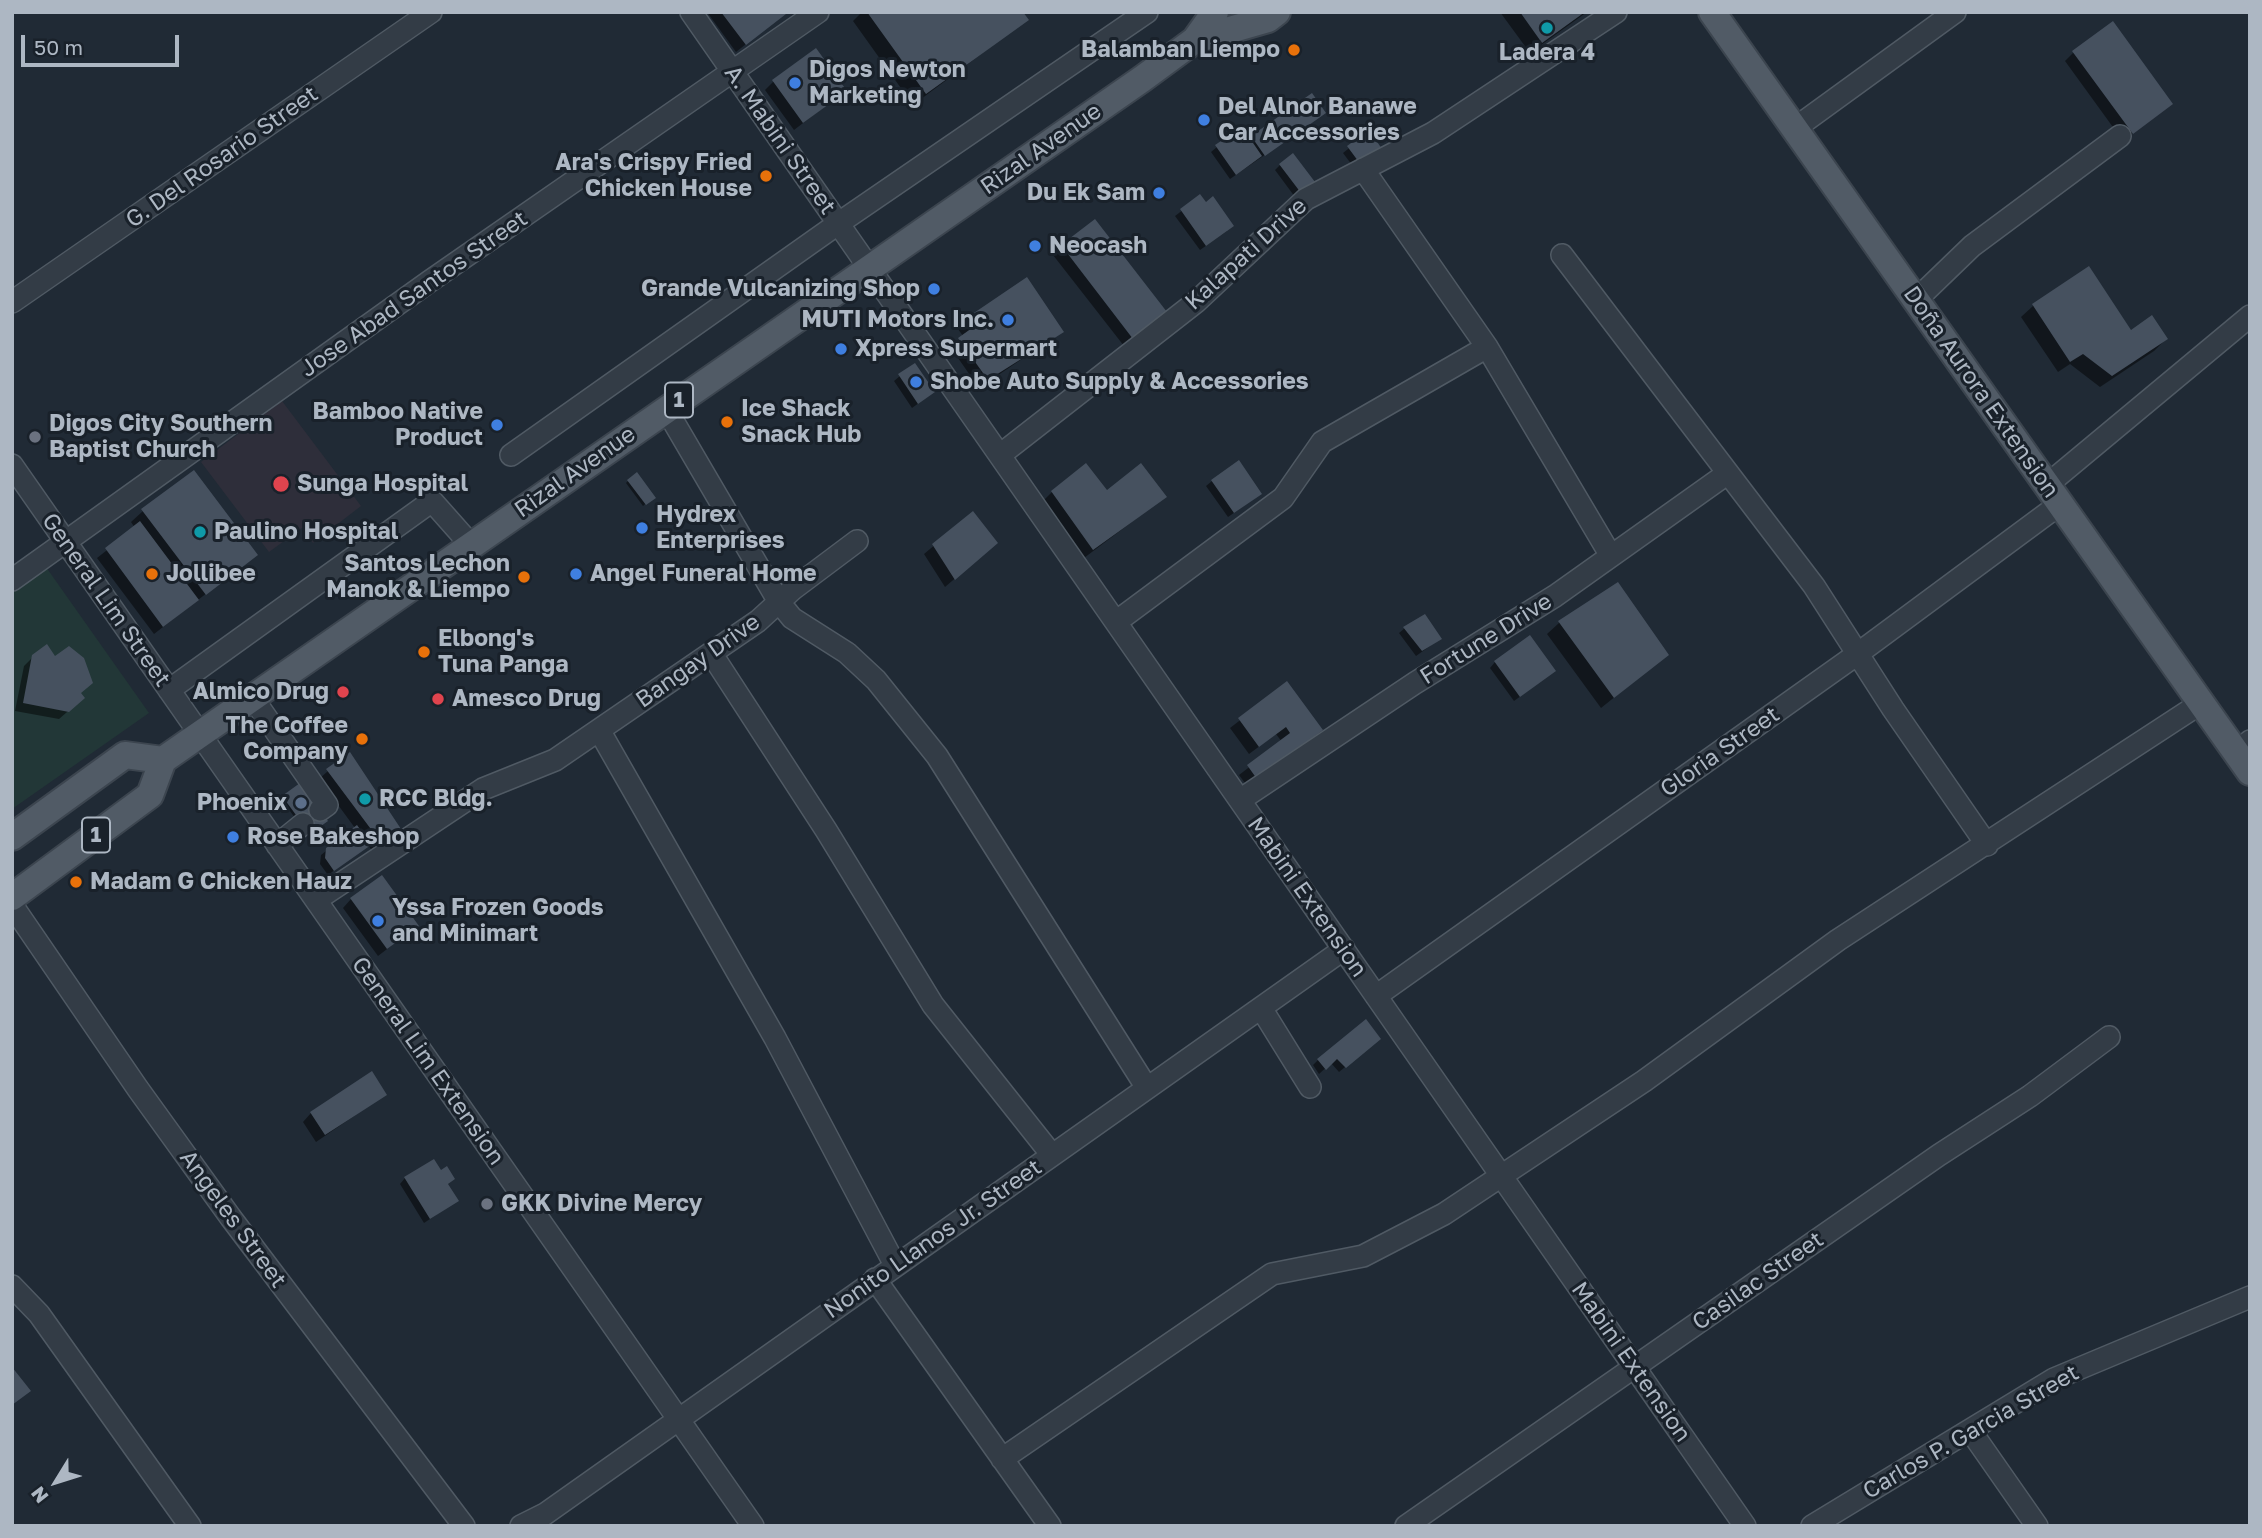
<!DOCTYPE html>
<html>
<head>
<meta charset="utf-8">
<style>
	body { margin:0 }
	#map { position:relative; width:2262px; height:1538px; overflow:hidden; background:#202a35; font-family:"Golos Text",sans-serif }
	canvas { display:block }
	.frame { position:absolute; inset:0; border:14px solid #adb7c3; pointer-events:none }
	.north { position:absolute; left:21px; top:1447px; width:70px; height:70px; -webkit-text-stroke:5px #19212a; paint-order:stroke; rotate:232deg; font-size:19px; font-weight:700; line-height:28px; text-align:center; color:#adb7c3 }
	.north::after { content:''; display:block; margin:auto; width:24px; height:32px; background:#adb7c3; clip-path:polygon(50% 0,100% 100%,50% 72%,0 100%) }
	.scale { position:absolute; left:21px; top:35px; width:158px; height:32px; box-sizing:border-box; border:4px solid #adb7c3; border-top:0; padding-left:9px; font-size:21px; line-height:24px; white-space:nowrap; color:#adb7c3; -webkit-text-stroke:5px #19212a; paint-order:stroke }
</style>
</head>
<body>
<div id="map">
<canvas width="2262" height="1538"></canvas>
<div class="frame"></div>
<div class="north">N</div>
<div class="scale">50 m</div>
</div>
<script>
const c = document.querySelector('canvas').getContext('2d');
c.lineJoin = 'round';
function paint(path, color) {
  c.fillStyle = color;
  c.fill(path, 'evenodd');
}
function toPath(rows) {
  const path = new Path2D();
  for (const r of rows) {
    path.moveTo(r[0], r[1]);
    for (let i = 2; i < r.length; i += 2) path.lineTo(r[i], r[i + 1]);
  }
  return path;
}
function trace(path, color, width, dash) {
  c.strokeStyle = color;
  c.lineWidth = width;
  c.lineCap = dash ? 'butt' : 'round';
  c.setLineDash(dash || []);
  c.stroke(path);
}
function write(font, color, halo, rows, align = 'center') {
  c.font = font + ' "Golos Text",sans-serif';
  c.lineWidth = 6;
  c.setLineDash([]);
  c.textBaseline = 'middle';
  c.strokeStyle = halo;
  c.fillStyle = color;
  for (const [text, x, y, turn = 0] of rows) {
    c.save();
    c.translate(x, y);
    c.rotate((+turn || 0) * Math.PI / 180);
    c.textAlign = isNaN(turn) ? turn : align;
    if (halo) c.strokeText(text, 0, 0);
    c.fillText(text, 0, 0);
    c.restore();
  }
}
const medical = toPath([
	[282,401,361,506,313,543,302,528,269,552,201,462]
]);
const green = toPath([
	[46,567,149,713,12,809,12,590]
]);
const shadow = toPath([
	[707,12,783,12,784,14,736,52],
	[862,12,1021,12,1027,20,913,105,853,21],
	[1500,12,1587,12,1530,53],
	[2073,53,2171,103,2123,141,2065,61],
	[773,82,845,91,794,130,765,90],
	[1311,95,1318,118,1230,179,1211,152,1217,147,1249,141],
	[1368,133,1355,169,1343,153],
	[1280,165,1308,187,1295,197,1275,170],
	[1200,197,1227,231,1200,250,1175,216],
	[1095,221,1165,312,1124,346,1053,255],
	[2088,269,2130,332,2166,339,2154,351,2100,387,2070,364,2058,372,2021,317,2033,306],
	[966,321,1062,332,979,388,951,348,963,336,958,329],
	[900,376,927,397,912,408,894,381],
	[628,481,653,497,643,506,626,483],
	[1212,481,1254,499,1228,517,1206,486],
	[1052,492,1165,497,1084,558,1044,500],
	[143,511,256,555,154,634,97,558,135,528,131,522],
	[973,513,987,551,945,587,924,554],
	[1617,584,1667,655,1601,708,1547,634,1559,623],
	[1405,628,1440,639,1416,656,1399,633],
	[33,657,79,693,74,706,59,719,15,711,24,666],
	[1495,662,1548,676,1514,701,1490,668],
	[1287,684,1321,730,1248,787,1239,775,1282,742,1276,734,1249,754,1230,728],
	[328,771,392,834,373,852,368,845,328,875,320,864,321,855,355,828,319,779],
	[283,797,323,823,307,834,281,799],
	[351,899,417,926,378,956,343,908],
	[1373,1044,1339,1072,1331,1063,1319,1074,1313,1065,1318,1060],
	[385,1095,316,1142,303,1122,311,1113],
	[441,1172,453,1179,447,1185,457,1201,424,1223,400,1184,405,1178]
]);
const building = toPath([
	[721,12,785,12,786,14,746,45],
	[867,12,1023,12,1029,20,926,94],
	[1520,12,1585,12,1542,43],
	[2113,21,2173,104,2133,134,2072,51],
	[816,48,847,91,803,123,772,80],
	[1312,93,1326,113,1265,156,1251,136],
	[1242,127,1262,156,1236,175,1215,145],
	[1369,130,1382,149,1361,165,1347,146],
	[1293,153,1315,182,1301,193,1279,164],
	[1200,194,1206,202,1213,196,1234,226,1206,246,1180,209],
	[1095,219,1167,312,1133,339,1061,245],
	[2089,266,2131,330,2152,315,2168,339,2112,376,2083,354,2070,362,2032,304],
	[1027,277,1064,332,988,380,958,338,972,328,965,319],
	[915,363,935,392,918,404,898,374],
	[1239,460,1262,494,1234,513,1211,480],
	[1086,463,1107,490,1141,463,1167,497,1093,550,1051,491],
	[194,470,258,555,206,595,141,509],
	[637,472,656,498,646,505,627,480],
	[973,511,998,543,955,580,932,544],
	[140,521,199,600,163,627,105,548],
	[1618,582,1669,655,1614,698,1558,621],
	[1425,614,1442,639,1422,651,1403,627],
	[1530,635,1556,671,1520,697,1494,661],
	[47,644,55,656,69,646,84,658,93,683,81,693,85,698,69,712,23,703,32,655],
	[1287,681,1323,730,1257,779,1247,765,1290,733,1286,727,1259,747,1238,718],
	[350,752,401,829,382,844,326,769],
	[300,783,328,821,310,834,282,796],
	[357,825,371,845,334,871,325,858,326,848],
	[382,875,419,926,387,949,350,898],
	[1366,1019,1381,1039,1346,1068,1337,1059,1326,1070,1317,1059],
	[372,1071,387,1095,325,1135,310,1112],
	[434,1159,441,1170,447,1166,455,1179,448,1184,459,1201,430,1219,404,1177],
	[12,1367,31,1391,12,1405]
]);
const minor = toPath([
	[691,12,1745,1526],
	[1794,129,1955,12],
	[1363,169,1487,347,1611,556],
	[1562,255,1814,586,1893,709,1987,845],
	[1916,300,1972,246,2120,136],
	[12,302,431,12],
	[666,409,779,602,792,618,847,653,876,680,937,756,1147,1088],
	[511,455,839,223,1147,12],
	[1000,455,1196,302,1306,199,1433,133,1616,12],
	[12,465,753,1526],
	[2047,485,2250,316],
	[12,580,430,281,818,12],
	[1116,622,1283,498,1322,442,1487,347],
	[711,653,826,830,933,1005,1052,1155],
	[169,690,432,501,471,545],
	[252,697,327,805,320,810],
	[599,730,775,1038,895,1265],
	[2237,754,2250,741],
	[1240,800,1415,683,1555,596,1728,473],
	[277,845,303,824],
	[316,900,483,789,555,760,758,621,793,589,857,541],
	[12,905,138,1089,231,1218,464,1526],
	[1376,996,1856,655,2060,504],
	[1261,1008,1310,1087],
	[875,1279,1050,1526],
	[12,1286,39,1314,190,1526],
	[1970,1430,2037,1526],
	[1002,1459,1272,1274,1363,1256,1444,1214,1644,1081,1838,940,2201,703],
	[521,1526,545,1514,1344,949],
	[1406,1526,1939,1155,2030,1096,2109,1037],
	[1812,1526,2054,1379,2250,1297]
]);
const major = toPath([
	[1712,12,2250,772],
	[1195,40,1268,19,1277,12],
	[12,837,125,755,163,760],
	[12,897,150,795,163,760,1142,79,1195,40,1215,12]
]);
const markers = [
	[1547,28,7,"#0f9aa8"],
	[1294,50,7,"#e8710a"],
	[795,83,7,"#3f7fe0"],
	[1204,120,7,"#3f7fe0"],
	[766,176,7,"#e8710a"],
	[1159,193,7,"#3f7fe0"],
	[1035,246,7,"#3f7fe0"],
	[934,289,7,"#3f7fe0"],
	[1008,320,7,"#3f7fe0"],
	[841,349,7,"#3f7fe0"],
	[916,382,7,"#3f7fe0"],
	[727,422,7,"#e8710a"],
	[497,425,7,"#3f7fe0"],
	[35,437,7,"#6b7280"],
	[281,484,9,"#e0444e"],
	[642,528,7,"#3f7fe0"],
	[200,532,7,"#0f9aa8"],
	[152,574,7,"#e8710a"],
	[576,574,7,"#3f7fe0"],
	[524,577,7,"#e8710a"],
	[424,652,7,"#e8710a"],
	[343,692,7,"#e0444e"],
	[438,699,7,"#e0444e"],
	[362,739,7,"#e8710a"],
	[365,799,7,"#0f9aa8"],
	[301,803,7,"#5c6f8a"],
	[233,837,7,"#3f7fe0"],
	[76,882,7,"#e8710a"],
	[378,921,7,"#3f7fe0"],
	[487,1204,7,"#6b7280"]
];
const shields = [
	[679,400,28],
	[96,835,28]
];
const shieldNames = [
	["1",679,400],
	["1",96,835]
];
const poiNames = [
	["Balamban Liempo",1280,50,"right"],
	["Ladera 4",1547,53,"center"],
	["Digos Newton",809,70],
	["Marketing",809,96],
	["Del Alnor Banawe",1218,107],
	["Car Accessories",1218,133],
	["Ara's Crispy Fried",752,163,"right"],
	["Chicken House",752,189,"right"],
	["Du Ek Sam",1145,193,"right"],
	["Neocash",1049,246],
	["Grande Vulcanizing Shop",920,289,"right"],
	["MUTI Motors Inc.",994,320,"right"],
	["Xpress Supermart",855,349],
	["Shobe Auto Supply & Accessories",930,382],
	["Ice Shack",741,409],
	["Snack Hub",741,435],
	["Bamboo Native",483,412,"right"],
	["Product",483,438,"right"],
	["Digos City Southern",49,424],
	["Baptist Church",49,450],
	["Sunga Hospital",297,484],
	["Hydrex",656,515],
	["Enterprises",656,541],
	["Paulino Hospital",214,532],
	["Santos Lechon",510,564,"right"],
	["Manok & Liempo",510,590,"right"],
	["Jollibee",166,574],
	["Angel Funeral Home",590,574],
	["Elbong's",438,639],
	["Tuna Panga",438,665],
	["Almico Drug",329,692,"right"],
	["Amesco Drug",452,699],
	["The Coffee",348,726,"right"],
	["Company",348,752,"right"],
	["RCC Bldg.",379,799],
	["Phoenix",287,803,"right"],
	["Rose Bakeshop",247,837],
	["Madam G Chicken Hauz",90,882],
	["Yssa Frozen Goods",392,908],
	["and Minimart",392,934],
	["GKK Divine Mercy",501,1204]
];
const streetNames = [
	["A. Mabini Street",780,140,55],
	["Rizal Avenue",1041,149,-35],
	["G. Del Rosario Street",222,157,-35],
	["Kalapati Drive",1246,254,-42],
	["Jose Abad Santos Street",414,294,-35],
	["Doña Aurora Extension",1981,392,55],
	["Rizal Avenue",575,472,-35],
	["General Lim Street",106,600,55],
	["Fortune Drive",1486,639,-32],
	["Bangay Drive",698,661,-35],
	["Gloria Street",1720,752,-35],
	["Mabini Extension",1307,897,55],
	["General Lim Extension",428,1061,55],
	["Angeles Street",233,1219,54],
	["Nonito Llanos Jr. Street",933,1239,-35],
	["Casilac Street",1758,1281,-35],
	["Mabini Extension",1631,1362,55],
	["Carlos P. Garcia Street",1971,1432,-30]
];
paint(medical, '#2e2e3a');
paint(green, '#223737');
paint(shadow, '#0007');
paint(building, '#46515f');
trace(minor, '#505a64', 24);
trace(major, '#3c454f', 30);
trace(minor, '#333c46', 21);
trace(major, '#515b66', 26);
for (const [x, y, r, color] of markers) {
  const dot = new Path2D();
  dot.arc(x, y, r, 0, 2 * Math.PI);
  c.fillStyle = color;
  c.fill(dot);
  trace(dot, '#19212a', 2.5);
}
for (const [x, y, w] of shields) {
  const box = new Path2D();
  box.roundRect(x - w / 2, y - 17.5, w, 35, 5);
  c.fillStyle = '#19212a';
  c.fill(box);
  trace(box, '#adb7c3', 2);
}
write('bold 21px', '#adb7c3', null, shieldNames);
write('bold 23px', '#adb7c3', '#19212a', poiNames, 'left');
write('23px', '#adb7c3', '#19212a', streetNames);
</script>
</body>
</html>
